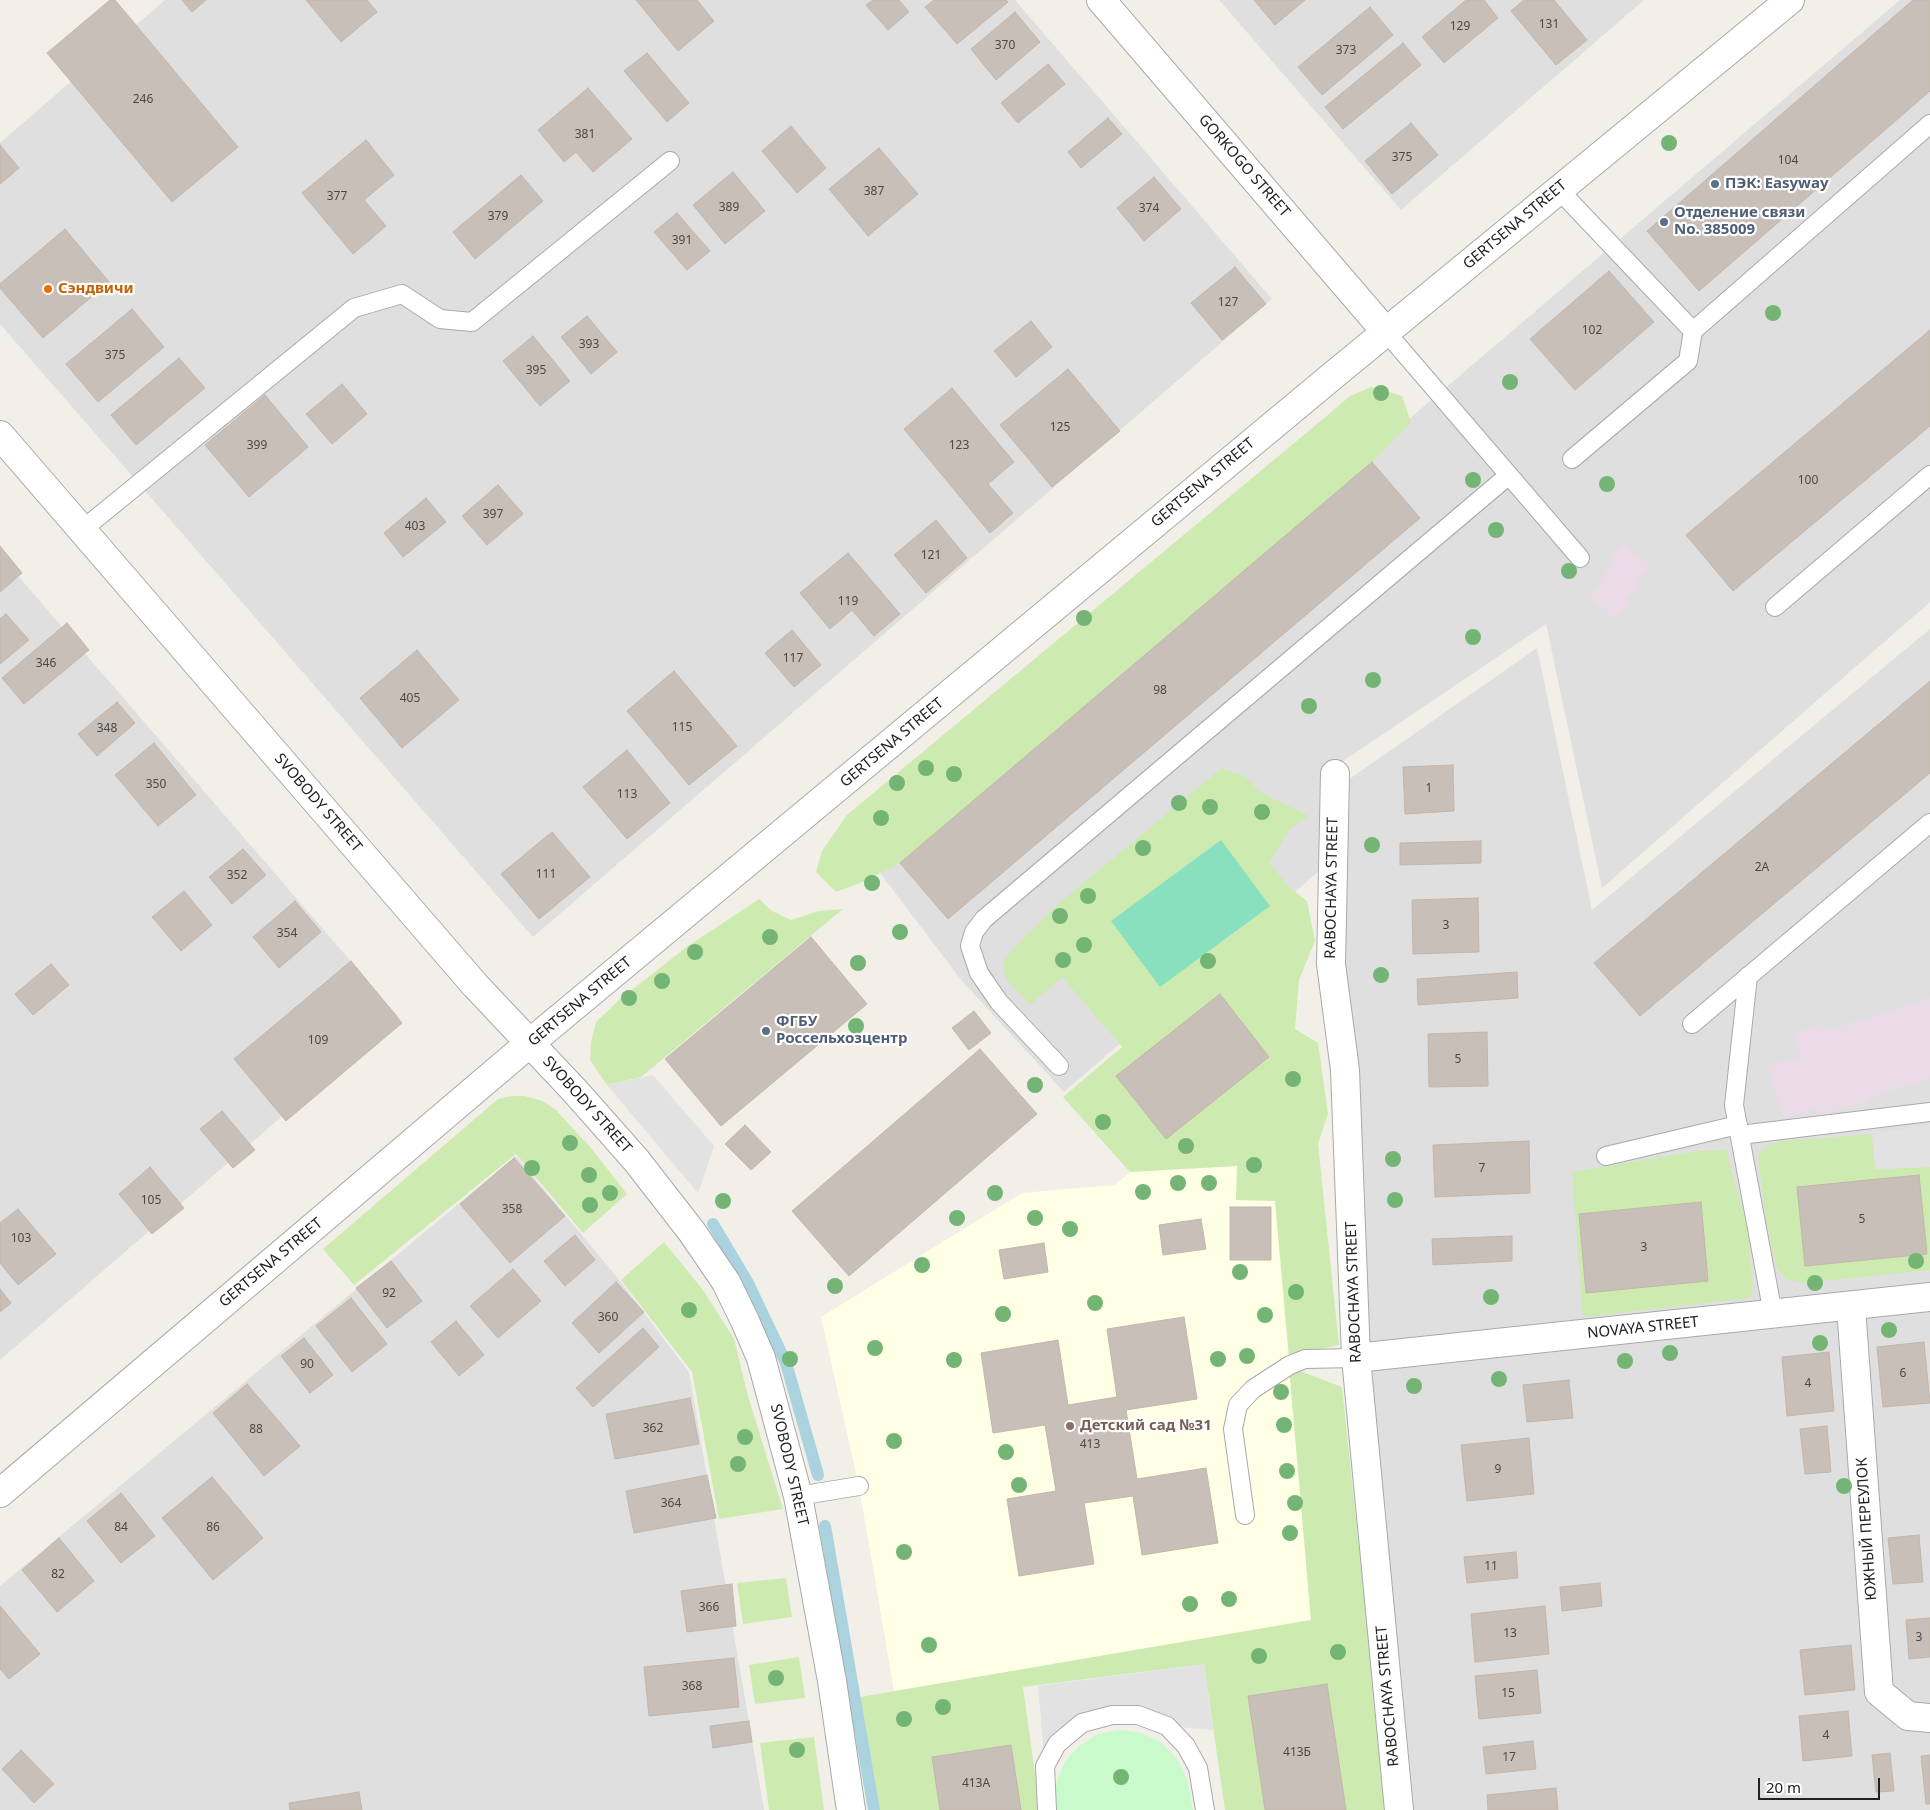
<!DOCTYPE html>
<html>
<head>
<meta charset="utf-8">
<style>
	body { margin:0 }
	#map { position:relative; width:1930px; height:1810px; overflow:hidden; background:#f2efe9; font-family:"Noto Sans",sans-serif }
	canvas { display:block }
	.scale { position:absolute; left:1758px; top:1778px; width:122px; height:22px; box-sizing:border-box; border:2px solid #222; border-top:0; padding-left:6px; font-size:15px; line-height:18px; white-space:nowrap; color:#222; -webkit-text-stroke:4px #fff; paint-order:stroke }
</style>
</head>
<body>
<div id="map">
<canvas width="1930" height="1810"></canvas>
<div class="scale">20 m</div>
</div>
<script>
const c = document.querySelector('canvas').getContext('2d');
c.lineJoin = 'round';
function paint(path, color) {
  c.fillStyle = color;
  c.fill(path, 'evenodd');
}
function toPath(rows) {
  const path = new Path2D();
  for (const r of rows) {
    path.moveTo(r[0], r[1]);
    for (let i = 2; i < r.length; i += 2) path.lineTo(r[i], r[i + 1]);
  }
  return path;
}
function trace(path, color, width, dash) {
  c.strokeStyle = color;
  c.lineWidth = width;
  c.lineCap = dash ? 'butt' : 'round';
  c.setLineDash(dash || []);
  c.stroke(path);
}
function write(font, color, halo, rows, align = 'center') {
  c.font = font + ' "Noto Sans",sans-serif';
  c.lineWidth = 4.5;
  c.setLineDash([]);
  c.textBaseline = 'middle';
  c.strokeStyle = halo;
  c.fillStyle = color;
  for (const [text, x, y, turn = 0] of rows) {
    c.save();
    c.translate(x, y);
    c.rotate((+turn || 0) * Math.PI / 180);
    c.textAlign = isNaN(turn) ? turn : align;
    if (halo) c.strokeText(text, 0, 0);
    c.fillText(text, 0, 0);
    c.restore();
  }
}
const residential = toPath([
	[165,0,1015,0,1272,299,533,937,0,324,0,143],
	[1219,0,1644,0,1401,210],
	[1900,0,1930,0,1930,602,1602,888,1546,624,1327,772,1326,865,1064,1092,962,981,877,869,1320,495],
	[0,555,398,1016,0,1360],
	[1930,629,1930,1810,1414,1810,1368,1333,1343,965,1348,780,1537,648,1592,910],
	[516,1156,617,1277,689,1372,764,1810,0,1810,0,1586]
]);
const industrial = toPath([
	[1623,542,1650,566,1635,583,1638,586,1625,601,1628,604,1615,619,1590,597,1604,581,1601,578,1614,563,1609,559],
	[1930,998,1930,1078,1870,1097,1870,1100,1820,1116,1817,1108,1784,1118,1767,1067,1801,1056,1794,1034,1823,1024,1826,1031]
]);
const education = toPath([
	[1237,1166,1236,1200,1275,1201,1311,1620,894,1691,859,1486,821,1317,1022,1193,1115,1185,1130,1172]
]);
const grass = toPath([
	[1371,387,1402,396,1411,422,1372,462,900,863,865,881,836,892,816,872,822,851,847,815,1323,419,1350,396],
	[1222,768,1246,777,1260,792,1309,816,1290,829,1269,862,1289,887,1307,901,1315,941,1299,980,1295,1029,1318,1043,1328,1114,1318,1144,1339,1345,1289,1356,1275,1201,1236,1200,1237,1166,1130,1172,1063,1097,1122,1047,1062,977,1030,1005,1005,978,1003,961,1020,941,1058,904],
	[759,899,772,911,791,920,819,911,843,909,641,1077,607,1085,590,1060,591,1042,596,1022,620,999,688,946],
	[512,1096,525,1096,542,1101,555,1109,591,1148,627,1194,583,1233,516,1154,354,1285,323,1249,498,1099],
	[1872,1134,1876,1169,1930,1167,1930,1270,1804,1283,1786,1279,1777,1269,1766,1221,1758,1155,1768,1145,1784,1141],
	[1726,1150,1747,1226,1753,1287,1750,1298,1583,1317,1572,1172,1697,1151],
	[664,1242,703,1290,734,1339,748,1396,783,1509,719,1519,692,1372,621,1280],
	[1289,1367,1342,1387,1387,1810,1225,1810,1204,1664,1023,1687,1040,1810,880,1810,860,1697,1311,1620],
	[786,1578,792,1617,743,1624,737,1583],
	[799,1657,805,1698,755,1704,749,1665],
	[814,1737,824,1810,769,1810,760,1743]
]);
const park = toPath([
	[1120,1730,1142,1733,1162,1743,1177,1759,1187,1779,1193,1810,1056,1810,1056,1784,1064,1763,1079,1746,1098,1734]
]);
const pitch = toPath([
	[1221,840,1270,906,1160,987,1111,921]
]);
const parking = toPath([
	[653,1075,714,1146,698,1193,607,1085],
	[1930,1124,1930,1167,1875,1169,1872,1134],
	[1204,1664,1213,1730,1167,1726,1138,1715,1082,1723,1045,1766,1038,1686]
]);
const stream = toPath([
	[713,1224,748,1283,786,1363,818,1475],
	[825,1526,874,1810]
]);
const building = toPath([
	[110,0,115,0,238,147,172,202,47,53,110,0],
	[182,0,206,0,192,12,182,0],
	[306,0,367,0,377,12,341,42,306,0],
	[636,0,697,0,714,21,678,51,636,0],
	[873,0,899,0,909,12,888,30,866,5,873,0],
	[934,0,1006,0,1008,2,957,44,925,7,934,0],
	[1254,0,1305,0,1275,25,1254,0],
	[1466,0,1484,0,1498,18,1444,63,1422,37,1466,0],
	[1524,0,1554,0,1587,40,1556,65,1511,11,1524,0],
	[1913,0,1930,0,1930,91,1699,291,1647,231,1913,0],
	[1370,7,1393,35,1322,95,1298,67,1370,7],
	[1015,12,1040,42,996,80,971,49,1015,12],
	[1403,43,1421,65,1343,129,1325,107,1403,43],
	[647,53,689,103,667,122,624,71,647,53],
	[1048,64,1065,84,1018,123,1001,103,1048,64],
	[588,88,632,139,593,172,576,152,564,162,538,130,588,88],
	[1108,118,1122,134,1081,168,1068,152,1108,118],
	[1411,123,1438,155,1392,194,1365,161,1411,123],
	[791,126,826,168,797,193,762,151,791,126],
	[366,140,394,175,364,200,386,226,353,254,302,193,366,140],
	[0,145,19,168,0,184,0,145],
	[879,148,918,194,868,236,829,189,879,148],
	[733,172,765,211,725,244,693,205,733,172],
	[521,175,543,201,475,259,453,232,521,175],
	[1154,177,1181,209,1144,241,1117,208,1154,177],
	[677,213,710,251,687,270,654,232,677,213],
	[65,229,109,282,43,338,0,288,0,284,65,229],
	[1235,267,1266,304,1222,340,1191,303,1235,267],
	[1609,271,1654,322,1575,390,1530,339,1609,271],
	[132,309,164,347,98,402,66,364,132,309],
	[587,316,617,352,591,374,561,337,587,316],
	[1031,321,1052,347,1016,377,994,351,1031,321],
	[1930,330,1930,426,1733,591,1686,535,1930,330],
	[533,336,570,381,540,406,503,361,533,336],
	[179,358,205,388,136,445,111,415,179,358],
	[1068,369,1120,431,1052,487,1000,425,1068,369],
	[342,384,367,414,332,444,306,414,342,384],
	[952,388,1014,462,988,484,1013,513,990,533,904,429,952,388],
	[265,395,308,447,249,497,205,445,265,395],
	[1372,462,1420,518,948,919,900,863,1372,462],
	[498,485,523,514,487,545,462,516,498,485],
	[426,498,446,522,403,557,384,533,426,498],
	[936,520,967,558,926,593,894,555,936,520],
	[0,546,22,573,0,592,0,546],
	[848,553,900,614,874,636,852,610,830,629,800,593,848,553],
	[6,614,29,640,0,664,0,619,6,614],
	[67,623,89,650,24,704,2,678,67,623],
	[792,630,821,665,794,687,765,653,792,630],
	[417,650,459,700,402,748,360,698,417,650],
	[674,671,737,746,689,785,627,711,674,671],
	[1930,681,1930,773,1640,1016,1594,963,1930,681],
	[117,702,135,723,97,756,78,734,117,702],
	[154,743,196,795,158,826,115,775,154,743],
	[627,750,670,803,627,839,583,787,627,750],
	[1453,765,1454,811,1405,814,1403,767,1453,765],
	[552,832,590,877,539,919,501,874,552,832],
	[1481,841,1481,863,1400,865,1400,843,1481,841],
	[243,849,266,875,232,904,209,877,243,849],
	[184,891,212,925,181,951,152,917,184,891],
	[1478,898,1479,952,1413,954,1412,900,1478,898],
	[295,901,321,932,279,968,253,937,295,901],
	[811,937,867,1004,721,1126,665,1059,811,937],
	[351,961,402,1023,286,1121,234,1059,351,961],
	[51,964,69,985,33,1015,15,994,51,964],
	[1517,972,1518,998,1418,1005,1417,979,1517,972],
	[1220,994,1269,1057,1166,1139,1116,1076,1220,994],
	[974,1011,991,1033,969,1050,952,1028,974,1011],
	[1487,1032,1488,1086,1429,1087,1428,1034,1487,1032],
	[980,1049,1037,1114,849,1276,792,1211,980,1049],
	[222,1111,255,1150,233,1168,200,1129,222,1111],
	[745,1125,771,1152,751,1170,725,1144,745,1125],
	[1529,1141,1530,1193,1435,1197,1433,1145,1529,1141],
	[514,1158,565,1216,510,1263,460,1204,514,1158],
	[150,1167,184,1208,152,1234,119,1194,150,1167],
	[1919,1175,1927,1254,1805,1266,1797,1187,1919,1175],
	[1701,1202,1708,1281,1586,1293,1579,1214,1701,1202],
	[1230,1207,1271,1207,1271,1260,1230,1260,1230,1207],
	[18,1209,56,1254,18,1285,0,1263,0,1223,18,1209],
	[1201,1219,1206,1249,1163,1255,1159,1225,1201,1219],
	[575,1235,595,1260,565,1286,544,1261,575,1235],
	[1512,1236,1512,1261,1433,1265,1432,1239,1512,1236],
	[1044,1243,1048,1272,1004,1279,999,1250,1044,1243],
	[391,1261,422,1301,387,1328,356,1288,391,1261],
	[513,1269,541,1301,498,1338,470,1306,513,1269],
	[616,1282,644,1312,599,1353,572,1323,616,1282],
	[0,1289,11,1303,0,1312,0,1289],
	[351,1298,387,1344,352,1372,316,1326,351,1298],
	[1184,1317,1197,1399,1126,1410,1137,1479,1206,1468,1218,1543,1142,1555,1133,1496,1084,1503,1094,1564,1019,1576,1007,1499,1056,1491,1045,1425,993,1433,981,1353,1058,1340,1068,1405,1117,1397,1107,1329,1184,1317],
	[456,1321,484,1355,459,1376,431,1342,456,1321],
	[643,1328,659,1347,593,1407,576,1388,643,1328],
	[304,1338,333,1375,310,1393,281,1356,304,1338],
	[1924,1342,1930,1403,1883,1407,1877,1347,1924,1342],
	[1829,1352,1834,1411,1787,1416,1782,1357,1829,1352],
	[1569,1380,1573,1418,1527,1422,1523,1385,1569,1380],
	[247,1384,300,1446,264,1476,213,1413,247,1384],
	[690,1398,699,1444,615,1459,606,1414,690,1398],
	[1827,1426,1831,1472,1805,1474,1800,1429,1827,1426],
	[1529,1438,1534,1494,1467,1501,1461,1445,1529,1438],
	[707,1475,716,1518,634,1533,626,1491,707,1475],
	[212,1477,263,1538,213,1580,162,1518,212,1477],
	[121,1493,155,1536,121,1563,87,1521,121,1493],
	[1919,1535,1923,1582,1893,1584,1888,1538,1919,1535],
	[59,1538,94,1581,57,1612,22,1570,59,1538],
	[1516,1552,1518,1578,1467,1583,1464,1557,1516,1552],
	[1600,1583,1602,1606,1562,1611,1560,1587,1600,1583],
	[732,1584,736,1626,687,1632,681,1591,732,1584],
	[0,1606,40,1654,9,1679,0,1669,0,1606],
	[1545,1606,1549,1654,1475,1662,1471,1614,1545,1606],
	[1930,1618,1930,1657,1909,1659,1906,1620,1930,1618],
	[1851,1645,1855,1690,1805,1695,1800,1650,1851,1645],
	[734,1658,739,1707,649,1716,644,1667,734,1658],
	[1537,1670,1541,1713,1479,1719,1475,1676,1537,1670],
	[1327,1684,1346,1810,1265,1810,1248,1696,1327,1684],
	[1848,1711,1852,1756,1803,1761,1799,1716,1848,1711],
	[749,1721,752,1742,713,1748,710,1726,749,1721],
	[1533,1741,1536,1769,1486,1774,1483,1747,1533,1741],
	[1011,1745,1021,1810,940,1810,932,1757,1011,1745],
	[21,1750,54,1784,34,1803,2,1769,21,1750],
	[1890,1753,1894,1791,1876,1792,1872,1755,1890,1753],
	[1930,1755,1930,1804,1926,1804,1921,1756,1930,1755],
	[1556,1788,1558,1810,1488,1810,1487,1795,1556,1788],
	[359,1792,362,1810,290,1810,289,1803,359,1792]
]);
const lane = toPath([
	[1558,189,1693,331,1930,124],
	[1386,332,1580,558],
	[1572,459,1688,361,1693,331],
	[82,530,354,308,402,294,440,319,472,322,670,161],
	[1775,607,1930,475],
	[1748,976,1734,1105,1773,1314],
	[1692,1024,1930,823],
	[1059,1066,999,1002,979,973,970,946,974,932,984,919,1509,475],
	[1740,1135,1930,1112],
	[1606,1156,1738,1125],
	[798,1496,859,1486],
	[1245,1515,1233,1429,1238,1405,1253,1389,1290,1365,1305,1359,1356,1358],
	[1047,1810,1045,1766,1057,1744,1082,1723,1112,1715,1138,1715,1167,1726,1186,1746,1198,1768,1205,1810]
]);
const street = toPath([
	[1101,0,1386,332],
	[0,435,475,985,575,1091,636,1160,692,1232,726,1282,745,1321,761,1358,798,1496,832,1681,851,1810],
	[1335,774,1331,964,1345,1070,1356,1358,1399,1810],
	[1851,1307,1879,1692,1908,1716,1930,1718],
	[1356,1358,1930,1297],
	[0,1493,531,1042,1336,373,1790,0]
]);
const trees = [
	[1669,143],
	[1773,313],
	[1510,382],
	[1381,393],
	[1473,480],
	[1607,484],
	[1496,530],
	[1569,571],
	[1084,618],
	[1473,637],
	[1373,680],
	[1309,706],
	[926,768],
	[954,774],
	[897,783],
	[1179,803],
	[1210,807],
	[1262,812],
	[881,818],
	[1372,845],
	[1143,848],
	[872,883],
	[1088,896],
	[1060,916],
	[900,932],
	[770,937],
	[1084,945],
	[695,952],
	[1063,960],
	[1208,961],
	[858,963],
	[1381,975],
	[662,981],
	[629,998],
	[856,1026],
	[1293,1079],
	[1035,1085],
	[1103,1122],
	[570,1143],
	[1186,1146],
	[1393,1159],
	[1254,1165],
	[532,1168],
	[589,1175],
	[1178,1183],
	[1209,1183],
	[1143,1192],
	[610,1193],
	[995,1193],
	[1395,1200],
	[723,1201],
	[590,1205],
	[957,1218],
	[1035,1218],
	[1070,1229],
	[1916,1261],
	[922,1265],
	[1240,1272],
	[1815,1283],
	[835,1286],
	[1296,1292],
	[1491,1297],
	[1095,1303],
	[689,1310],
	[1003,1314],
	[1265,1315],
	[1889,1330],
	[1820,1343],
	[875,1348],
	[1670,1353],
	[1247,1356],
	[790,1359],
	[1218,1359],
	[954,1360],
	[1625,1361],
	[1499,1379],
	[1414,1386],
	[1281,1392],
	[1284,1425],
	[745,1437],
	[894,1441],
	[1006,1452],
	[738,1464],
	[1287,1471],
	[1019,1485],
	[1844,1486],
	[1295,1503],
	[1290,1533],
	[904,1552],
	[1229,1599],
	[1190,1604],
	[929,1645],
	[1338,1652],
	[1259,1656],
	[776,1678],
	[943,1707],
	[904,1719],
	[797,1750],
	[1121,1777]
];
const markers = [
	[1715,184,5,"#5c6f8a"],
	[1664,222,5,"#5c6f8a"],
	[48,289,5,"#e8710a"],
	[766,1031,5,"#5c6f8a"],
	[1070,1426,5,"#8d6e63"]
];
const numberNames = [
	["131",1549,25],
	["129",1460,27],
	["370",1005,46],
	["373",1346,51],
	["246",143,100],
	["381",585,135],
	["375",1402,158],
	["104",1788,161],
	["387",874,192],
	["377",337,197],
	["389",729,208],
	["374",1149,209],
	["379",498,217],
	["391",682,241],
	["127",1228,303],
	["102",1592,331],
	["393",589,345],
	["375",115,356],
	["395",536,371],
	["125",1060,428],
	["399",257,446],
	["123",959,446],
	["100",1808,481],
	["397",493,515],
	["403",415,527],
	["121",931,556],
	["119",848,602],
	["117",793,659],
	["346",46,664],
	["98",1160,691],
	["405",410,699],
	["115",682,728],
	["348",107,729],
	["350",156,785],
	["1",1429,789],
	["113",627,795],
	["2А",1762,868],
	["111",546,875],
	["352",237,876],
	["3",1446,926],
	["354",287,934],
	["109",318,1041],
	["5",1458,1060],
	["7",1482,1169],
	["105",151,1201],
	["358",512,1210],
	["5",1862,1220],
	["103",21,1239],
	["3",1644,1248],
	["92",389,1294],
	["360",608,1318],
	["90",307,1365],
	["6",1903,1374],
	["4",1808,1384],
	["362",653,1429],
	["88",256,1430],
	["413",1090,1445],
	["9",1498,1470],
	["364",671,1504],
	["84",121,1528],
	["86",213,1528],
	["11",1491,1567],
	["82",58,1575],
	["366",709,1608],
	["13",1510,1634],
	["3",1919,1638],
	["368",692,1687],
	["15",1508,1694],
	["4",1826,1736],
	["413Б",1297,1753],
	["17",1509,1758],
	["413А",976,1784]
];
const streetNames = [
	["GORKOGO STREET",1244,166,49],
	["GERTSENA STREET",1515,225,-40],
	["GERTSENA STREET",1203,483,-40],
	["GERTSENA STREET",892,743,-40],
	["SVOBODY STREET",318,803,49],
	["RABOCHAYA STREET",1332,888,-89],
	["GERTSENA STREET",580,1002,-40],
	["SVOBODY STREET",587,1105,48],
	["GERTSENA STREET",271,1263,-40],
	["RABOCHAYA STREET",1354,1292,-92],
	["NOVAYA STREET",1643,1328,-6],
	["SVOBODY STREET",789,1465,77],
	["ЮЖНЫЙ ПЕРЕУЛОК",1867,1529,-94],
	["RABOCHAYA STREET",1388,1696,-95]
];
const serviceNames = [
	["ПЭК: Easyway",1725,184],
	["Отделение связи",1674,213],
	["No. 385009",1674,230],
	["ФГБУ",776,1022],
	["Россельхозцентр",776,1039]
];
const foodNames = [
	["Сэндвичи",58,289]
];
const educationNames = [
	["Детский сад №31",1080,1426]
];
paint(residential, '#e0dfdf');
paint(industrial, '#ebdbe8');
paint(education, '#ffffe5');
paint(grass, '#cdebb0');
paint(park, '#c8facc');
paint(pitch, '#88e0be');
paint(parking, '#e2e2e2');
trace(stream, '#aad3df', 12);
paint(building, '#c7bfb8');
trace(building, '#c4b6ab', 1);
trace(lane, '#a9a9a9', 20);
trace(street, '#a9a9a9', 30);
trace(lane, '#fff', 18);
trace(street, '#fff', 28);
c.fillStyle = '#74b475';
for (const [x, y] of trees) {
  c.beginPath();
  c.arc(x, y, 8, 0, 2 * Math.PI);
  c.fill();
}
for (const [x, y, r, color] of markers) {
  const dot = new Path2D();
  dot.arc(x, y, r, 0, 2 * Math.PI);
  c.fillStyle = color;
  c.fill(dot);
  trace(dot, '#fff', 2);
}
write('12px', '#4b4948', null, numberNames);
write('15px', '#222', '#fff', streetNames);
write('bold 15px', '#4e5e75', '#fff', serviceNames, 'left');
write('bold 15px', '#c56008', '#fff', foodNames, 'left');
write('bold 15px', '#785e54', '#fff', educationNames, 'left');
</script>
</body>
</html>
